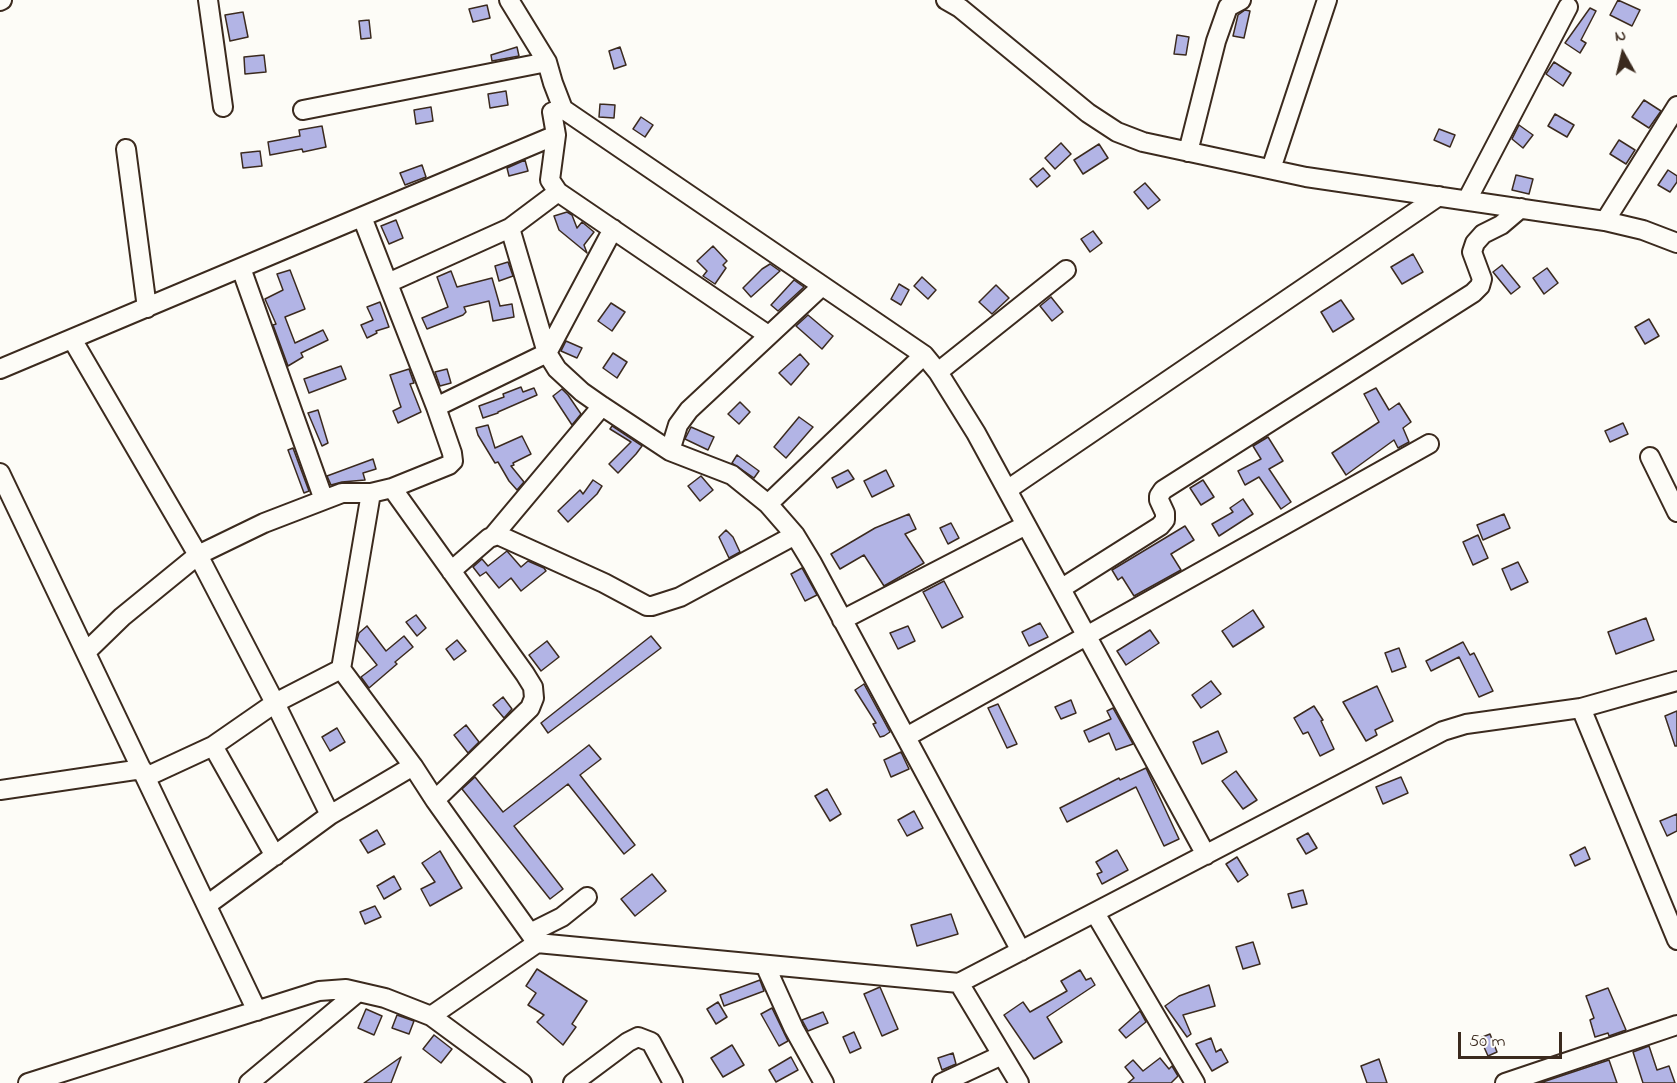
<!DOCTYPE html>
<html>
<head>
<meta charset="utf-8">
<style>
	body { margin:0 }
	#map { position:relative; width:1677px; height:1083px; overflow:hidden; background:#fdfcf7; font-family:"Indie Flower",sans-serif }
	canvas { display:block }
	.north { position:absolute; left:1593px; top:24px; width:60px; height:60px; -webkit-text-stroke:4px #fdfcf7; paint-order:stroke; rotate:352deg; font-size:16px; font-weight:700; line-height:24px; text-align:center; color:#3b2a1e }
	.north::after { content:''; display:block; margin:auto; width:21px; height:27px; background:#3b2a1e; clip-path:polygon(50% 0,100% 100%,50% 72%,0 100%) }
	.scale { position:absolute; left:1458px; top:1032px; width:104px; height:27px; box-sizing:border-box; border:3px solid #3b2a1e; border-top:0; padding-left:8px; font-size:18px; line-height:21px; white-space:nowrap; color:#3b2a1e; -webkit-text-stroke:4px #fdfcf7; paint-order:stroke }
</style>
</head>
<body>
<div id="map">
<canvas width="1677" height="1083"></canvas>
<div class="north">N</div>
<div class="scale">50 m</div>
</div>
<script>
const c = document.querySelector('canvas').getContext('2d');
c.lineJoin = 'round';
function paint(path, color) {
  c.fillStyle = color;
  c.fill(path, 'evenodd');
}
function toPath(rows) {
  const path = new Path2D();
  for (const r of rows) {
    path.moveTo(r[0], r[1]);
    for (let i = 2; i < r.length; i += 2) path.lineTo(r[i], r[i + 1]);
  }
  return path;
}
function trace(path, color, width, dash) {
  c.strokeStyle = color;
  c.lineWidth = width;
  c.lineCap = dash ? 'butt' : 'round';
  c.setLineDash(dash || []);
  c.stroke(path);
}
const building = toPath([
	[1618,0,1640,10,1632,26,1610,15,1618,0],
	[487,5,490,18,473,22,469,9,487,5],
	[1590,8,1596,11,1581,40,1586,43,1580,53,1565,43,1590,8],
	[1245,10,1250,11,1244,38,1233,36,1238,15,1245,10],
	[243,12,248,37,230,41,225,15,243,12],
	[369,20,371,38,361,39,359,21,369,20],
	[1177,35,1189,37,1186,55,1174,54,1177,35],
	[517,47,519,56,492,61,491,55,517,47],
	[620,47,626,65,614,69,609,51,620,47],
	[264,55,266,72,245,74,244,57,264,55],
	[1554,62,1571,73,1563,86,1546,74,1554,62],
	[506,91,508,105,490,108,488,94,506,91],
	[1644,100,1661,111,1649,128,1632,117,1644,100],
	[600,104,615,105,614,118,599,117,600,104],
	[431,107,433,121,416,124,414,110,431,107],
	[1555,114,1574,125,1567,137,1548,126,1555,114],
	[641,117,653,125,645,137,633,129,641,117],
	[1519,125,1533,135,1523,148,1512,139,1519,125],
	[322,126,326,147,303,152,302,149,270,155,268,142,300,136,299,130,322,126],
	[1439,129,1455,135,1450,147,1434,140,1439,129],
	[1619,140,1635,150,1626,164,1610,154,1619,140],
	[1061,143,1071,154,1055,169,1045,158,1061,143],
	[1099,144,1108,158,1083,174,1074,160,1099,144],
	[260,151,262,166,243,168,241,153,260,151],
	[525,160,528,171,509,176,507,168,525,160],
	[422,165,426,177,405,185,400,173,422,165],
	[1043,168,1050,176,1037,187,1030,179,1043,168],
	[1668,170,1677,176,1677,182,1670,192,1658,185,1668,170],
	[1516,175,1533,179,1529,194,1512,190,1516,175],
	[1145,183,1160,200,1148,209,1134,192,1145,183],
	[567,212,572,215,577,228,582,222,594,232,584,245,587,253,559,230,554,216,567,212],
	[396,220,403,238,389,244,381,226,396,220],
	[1093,231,1102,243,1090,252,1081,239,1093,231],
	[713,246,727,261,723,265,726,268,715,284,703,276,707,271,697,261,713,246],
	[1413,254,1423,272,1402,284,1391,267,1413,254],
	[508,262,513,276,499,281,495,266,508,262],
	[770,264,780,271,751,297,743,288,762,269,770,264],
	[1502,265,1520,287,1511,294,1493,272,1502,265],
	[1547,268,1558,283,1544,294,1533,278,1547,268],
	[290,270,305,309,285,317,295,343,323,330,328,340,301,353,303,357,288,366,273,325,276,324,265,299,283,290,277,274,290,270],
	[451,271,457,287,492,278,500,306,512,304,514,317,493,321,489,301,464,307,466,312,463,315,427,329,422,318,448,307,437,277,451,271],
	[922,277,936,290,928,299,914,286,922,277],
	[794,280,804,287,778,311,771,305,794,280],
	[899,284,909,290,901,305,891,299,899,284],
	[996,285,1009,298,992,314,979,302,996,285],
	[1051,297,1063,312,1052,321,1040,306,1051,297],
	[1341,300,1354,319,1333,332,1321,312,1341,300],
	[380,302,389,327,376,331,377,333,367,338,361,325,373,320,367,307,380,302],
	[611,303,625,312,612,331,598,321,611,303],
	[808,315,833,336,822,349,796,326,808,315],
	[1649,319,1659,336,1645,344,1635,327,1649,319],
	[566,341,582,348,577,358,561,351,566,341],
	[613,353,627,362,617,378,603,368,613,353],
	[800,354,809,364,791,385,779,373,800,354],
	[341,366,346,379,309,393,304,379,341,366],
	[409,369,414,383,410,384,421,412,398,423,393,411,401,407,390,375,409,369],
	[447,369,451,383,440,386,435,372,447,369],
	[521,387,523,392,534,388,537,395,498,412,498,413,483,418,479,406,504,397,503,394,521,387],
	[1376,388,1389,410,1399,403,1411,422,1403,428,1409,442,1398,448,1394,440,1346,475,1332,453,1379,422,1364,394,1376,388],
	[562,389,568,395,581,414,572,425,553,396,562,389],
	[740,402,750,412,739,424,728,414,740,402],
	[318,410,328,443,322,446,308,413,318,410],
	[799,417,813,427,786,458,774,447,799,417],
	[1623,423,1628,434,1610,442,1605,431,1623,423],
	[488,425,495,448,522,436,531,454,513,463,514,465,511,466,524,482,517,490,509,481,498,462,495,463,478,435,476,428,488,425],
	[612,426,642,446,636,454,618,473,609,464,631,442,610,429,612,426],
	[691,427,714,437,708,450,685,439,691,427],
	[1268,437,1283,461,1269,469,1291,502,1281,509,1259,477,1245,485,1238,471,1261,459,1253,446,1268,437],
	[293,448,309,491,304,493,288,450,293,448],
	[737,455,759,471,754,478,732,463,737,455],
	[373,459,376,469,363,473,365,480,342,482,331,485,327,476,373,459],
	[848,470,854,479,837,488,832,478,848,470],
	[886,470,894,486,872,497,864,481,886,470],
	[701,476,713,490,700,501,688,486,701,476],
	[593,480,602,486,597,494,568,522,558,511,580,490,583,494,593,480],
	[1203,480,1214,497,1201,505,1190,488,1203,480],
	[1243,499,1253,514,1219,536,1212,524,1233,512,1230,508,1243,499],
	[909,514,916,529,905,534,924,563,884,586,864,555,840,569,831,554,875,528,909,514],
	[1504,514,1510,528,1483,540,1477,525,1504,514],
	[951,523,959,538,948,544,940,528,951,523],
	[1185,526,1194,540,1171,554,1181,570,1134,596,1122,577,1118,580,1112,570,1185,526],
	[726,530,733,537,740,552,729,558,719,537,726,530],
	[1478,535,1488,558,1473,565,1463,542,1478,535],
	[507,551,521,567,528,561,544,568,546,571,521,591,511,578,499,588,486,572,480,576,473,567,482,559,488,566,507,551],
	[1518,562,1528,582,1511,590,1502,569,1518,562],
	[802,568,817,595,805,601,791,574,802,568],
	[944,581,963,617,942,628,923,592,944,581],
	[1253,610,1264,627,1233,647,1222,631,1253,610],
	[416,615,426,628,417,636,406,622,416,615],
	[1646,618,1654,640,1616,654,1608,632,1646,618],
	[1040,623,1048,637,1029,646,1022,632,1040,623],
	[367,626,386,651,404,636,413,647,395,662,397,664,369,688,361,677,377,665,357,640,359,633,367,626],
	[908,626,915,641,898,649,890,633,908,626],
	[1150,630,1159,643,1126,665,1117,651,1150,630],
	[651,636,661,648,548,733,541,723,651,636],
	[457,640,466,651,454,660,446,649,457,640],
	[547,641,559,657,541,671,529,655,547,641],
	[1463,642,1470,655,1474,653,1493,691,1479,697,1459,657,1431,671,1426,661,1463,642],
	[1399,648,1406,667,1392,672,1385,653,1399,648],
	[1211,681,1221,694,1201,708,1192,695,1211,681],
	[864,684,890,732,884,736,880,737,873,724,876,723,855,690,864,684],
	[1377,686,1393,721,1375,730,1377,735,1366,741,1343,702,1377,686],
	[503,697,512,709,504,718,493,705,503,697],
	[1071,700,1076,713,1061,719,1055,707,1071,700],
	[998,704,1017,744,1007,748,988,708,998,704],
	[1314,706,1323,720,1321,721,1334,749,1320,756,1308,732,1303,734,1294,718,1314,706],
	[1113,708,1133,744,1116,750,1109,733,1089,742,1084,731,1111,719,1107,711,1113,708],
	[1677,711,1677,746,1675,746,1665,716,1677,711],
	[466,725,479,742,468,753,454,735,466,725],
	[337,728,345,742,330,751,322,737,337,728],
	[1218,731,1227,752,1202,764,1193,742,1218,731],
	[589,745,601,759,580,775,635,845,624,854,568,784,514,826,563,889,550,899,462,789,475,777,503,812,589,745],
	[901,752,909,769,891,777,884,760,901,752],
	[1146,768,1179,839,1164,846,1136,787,1067,822,1060,808,1119,778,1120,780,1146,768],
	[1236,771,1257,800,1243,809,1222,781,1236,771],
	[1401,777,1408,793,1383,804,1376,787,1401,777],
	[827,789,841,814,830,821,815,796,827,789],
	[914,811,923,828,907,836,898,820,914,811],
	[1677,814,1677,831,1667,836,1660,821,1677,814],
	[377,830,385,844,368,853,360,840,377,830],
	[1308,833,1317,848,1306,854,1297,839,1308,833],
	[1585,847,1590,859,1575,866,1570,855,1585,847],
	[1117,850,1128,870,1102,884,1097,874,1102,872,1096,862,1117,850],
	[440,851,462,888,430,906,421,889,435,882,422,863,440,851],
	[1237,857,1248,875,1238,882,1226,864,1237,857],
	[652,874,666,891,635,916,621,899,652,874],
	[394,876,401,889,384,899,377,886,394,876],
	[1303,890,1307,904,1292,908,1288,894,1303,890],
	[375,906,381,917,365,924,360,912,375,906],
	[951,914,958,934,917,946,911,925,951,914],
	[1253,942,1260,964,1243,969,1236,947,1253,942],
	[537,969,587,1001,572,1024,576,1027,563,1045,537,1022,544,1015,528,1005,536,993,526,986,537,969],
	[1080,970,1086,980,1091,978,1095,985,1047,1017,1062,1042,1034,1059,1004,1015,1023,1002,1030,1012,1067,991,1061,981,1080,970],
	[760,980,764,991,724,1006,720,995,760,980],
	[1209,985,1215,1006,1183,1015,1191,1034,1187,1037,1165,1006,1179,996,1209,985],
	[880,987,898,1029,882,1036,864,994,880,987],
	[1608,988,1626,1030,1609,1036,1608,1033,1595,1037,1590,1020,1594,1018,1586,996,1608,988],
	[718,1002,727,1017,716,1024,707,1009,718,1002],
	[772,1008,788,1041,779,1046,761,1014,772,1008],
	[366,1009,382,1016,374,1035,358,1028,366,1009],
	[1140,1011,1146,1022,1126,1038,1119,1030,1140,1011],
	[823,1012,828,1023,808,1031,802,1020,823,1012],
	[397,1015,414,1021,409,1034,392,1028,397,1015],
	[854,1032,861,1048,850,1053,843,1037,854,1032],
	[1490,1034,1497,1052,1488,1056,1480,1038,1490,1034],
	[434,1035,452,1049,441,1063,423,1049,434,1035],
	[1211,1038,1216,1052,1221,1049,1228,1062,1212,1071,1196,1044,1211,1038],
	[732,1045,744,1065,723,1077,711,1058,732,1045],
	[1649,1046,1657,1070,1669,1066,1675,1083,1643,1083,1633,1052,1649,1046],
	[953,1053,956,1064,942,1070,938,1058,953,1053],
	[401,1057,391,1083,364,1083,401,1057],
	[791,1057,798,1070,776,1082,769,1070,791,1057],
	[1160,1058,1169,1069,1172,1066,1178,1076,1171,1083,1128,1083,1134,1078,1125,1067,1133,1060,1143,1071,1160,1058],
	[1379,1059,1387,1083,1367,1083,1361,1066,1379,1059],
	[1609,1060,1617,1083,1540,1083,1609,1060]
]);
const minor = toPath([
	[208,0,223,107],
	[509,0,547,62,553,83,563,109,924,355,938,372,976,433,1206,855],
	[946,0,960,8,1088,113,1117,132,1143,142,1306,177,1605,221,1643,230,1677,243],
	[0,1,2,0],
	[563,109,552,112,556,135,550,180,558,192,768,335],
	[303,110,547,62],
	[126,149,147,308],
	[1188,152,1216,41,1228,7,1241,0],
	[1271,169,1327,0],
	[1467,200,1568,7],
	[1605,221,1677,106],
	[510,228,547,353,557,369,582,392,602,406,670,451,732,475,768,504,795,535,812,563,1021,951],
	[241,268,324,500],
	[388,283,510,228,558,192],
	[72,339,198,555,275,703,330,815],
	[0,369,556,135],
	[938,372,1066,270],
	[436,407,547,353,613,229],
	[670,451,678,425,689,410,822,286],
	[1650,457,1677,512],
	[0,473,257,1011],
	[392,488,525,674,533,687,534,698,530,708,435,800],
	[1007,490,1439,196],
	[371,493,341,669,413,766,435,800,537,943],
	[768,504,924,355],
	[493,536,602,406],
	[451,571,489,538,498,535,604,583,647,606,652,606,680,597,795,535],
	[1062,588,1160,526,1165,520,1165,513,1159,500,1159,496,1163,490,1473,293,1480,286,1482,279,1472,252,1475,243,1483,234,1501,225,1521,208],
	[842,620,1026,525],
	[86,652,122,617,198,555,264,523,342,493,371,493,392,488,449,465,453,461,452,453,436,407,362,217],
	[1581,708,1677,940],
	[906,737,1429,444],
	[213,746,275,856],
	[146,777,213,746,275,703,341,669],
	[0,790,142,769],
	[207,905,330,815,413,766],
	[1095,913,1195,1083],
	[530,933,562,917,587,897],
	[765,965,794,1029,824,1083],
	[959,983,1019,1083],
	[431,1016,537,943,959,983,1443,731,1466,724,1581,708,1677,681],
	[28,1083,319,991,346,989,385,998,431,1016,522,1083],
	[249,1083,358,992],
	[573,1083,628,1042,638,1037,651,1042,673,1083],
	[942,1083,1002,1055],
	[1505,1083,1677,1025]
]);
paint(building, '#b2b4e5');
trace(building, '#3b2a1e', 1.5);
trace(minor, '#3b2a1e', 22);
trace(minor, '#fdfcf7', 18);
</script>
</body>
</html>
